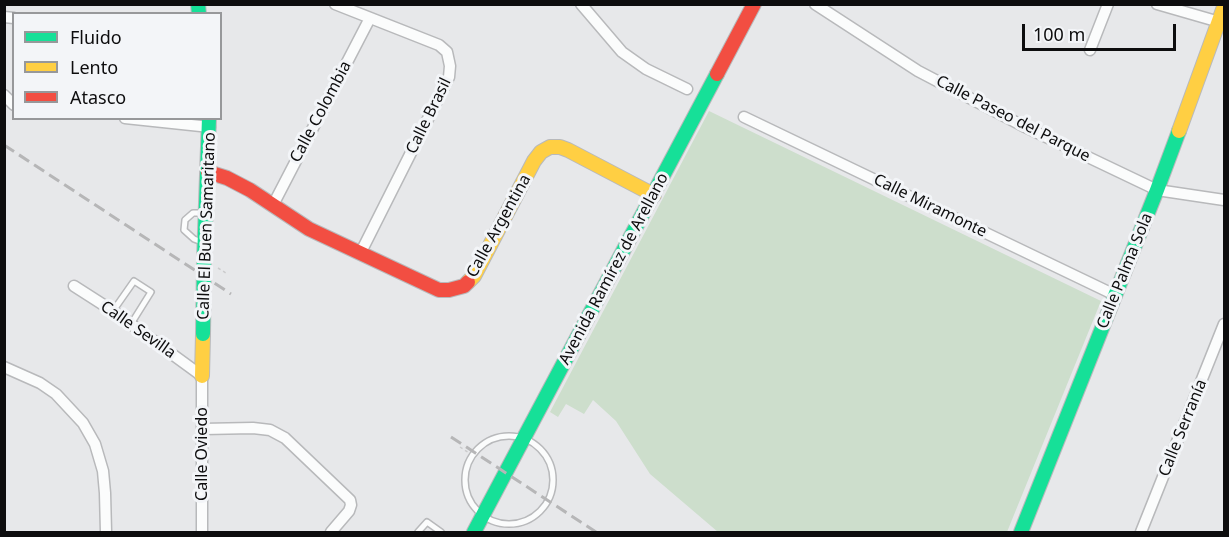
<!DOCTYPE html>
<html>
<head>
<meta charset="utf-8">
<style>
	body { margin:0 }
	#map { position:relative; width:1229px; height:537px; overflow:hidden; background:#e7e8ea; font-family:"Noto Sans",sans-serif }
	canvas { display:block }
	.frame { position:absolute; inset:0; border:6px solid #0d0d0e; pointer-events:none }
	.legend { position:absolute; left:12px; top:12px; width:210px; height:108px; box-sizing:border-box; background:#f3f5f8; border:2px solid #97989a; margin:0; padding:8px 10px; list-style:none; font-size:18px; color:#0d0d0e }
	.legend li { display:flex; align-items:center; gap:12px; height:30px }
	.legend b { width:30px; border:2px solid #97989a }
	.scale { position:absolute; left:1022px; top:24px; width:154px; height:27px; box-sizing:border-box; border:3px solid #0d0d0e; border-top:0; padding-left:8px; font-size:18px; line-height:21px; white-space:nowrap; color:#0d0d0e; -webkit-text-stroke:4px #f3f5f8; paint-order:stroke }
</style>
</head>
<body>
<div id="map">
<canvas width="1229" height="537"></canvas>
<div class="frame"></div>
<ul class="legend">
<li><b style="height:8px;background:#16e098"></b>Fluido</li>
<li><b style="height:8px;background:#ffcf43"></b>Lento</li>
<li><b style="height:8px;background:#f24e42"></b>Atasco</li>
</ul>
<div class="scale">100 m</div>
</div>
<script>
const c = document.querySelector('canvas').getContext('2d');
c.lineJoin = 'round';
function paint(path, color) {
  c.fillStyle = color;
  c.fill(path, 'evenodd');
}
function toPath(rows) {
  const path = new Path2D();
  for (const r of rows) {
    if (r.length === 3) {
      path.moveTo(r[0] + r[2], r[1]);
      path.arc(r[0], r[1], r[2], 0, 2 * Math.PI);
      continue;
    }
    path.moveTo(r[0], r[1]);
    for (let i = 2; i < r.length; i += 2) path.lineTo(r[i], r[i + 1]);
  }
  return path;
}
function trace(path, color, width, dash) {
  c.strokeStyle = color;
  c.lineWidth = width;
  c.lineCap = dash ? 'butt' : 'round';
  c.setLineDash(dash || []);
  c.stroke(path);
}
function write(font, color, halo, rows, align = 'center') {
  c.font = font + ' "Noto Sans",sans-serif';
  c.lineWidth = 6;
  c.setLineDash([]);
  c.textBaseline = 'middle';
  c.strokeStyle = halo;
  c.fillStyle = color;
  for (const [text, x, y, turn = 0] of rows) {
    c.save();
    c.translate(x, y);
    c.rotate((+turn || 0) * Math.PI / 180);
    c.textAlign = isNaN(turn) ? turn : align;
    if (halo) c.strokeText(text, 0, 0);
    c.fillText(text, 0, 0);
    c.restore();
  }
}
const green = toPath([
	[709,111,1101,301,1007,532,718,532,650,474,616,421,593,400,584,414,566,404,558,417,550,412]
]);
const path = toPath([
	[218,268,226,273],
	[460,447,472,455]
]);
const lane = toPath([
	[202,242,194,239,184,230,185,220,193,213,204,213],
	[113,311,134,281,151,292,131,324],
	[509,480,44],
	[418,532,427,522,441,532]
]);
const street = toPath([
	[335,4,439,45,447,52,450,66,449,77,360,254],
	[581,4,622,52,646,69,687,89],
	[815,4,918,71,1025,127,1157,190,1224,200],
	[1157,4,1223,23],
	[4,17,14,18],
	[1090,50,1108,4],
	[4,95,14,105],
	[744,117,1115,295],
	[125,118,210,127],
	[273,205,370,18],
	[74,286,113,311,202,376,202,532],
	[4,367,40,383,56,394,83,423,95,444,103,471,105,493,106,532],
	[203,429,253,428,270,430,285,438,350,500,351,505,349,511,331,532],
	[1141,532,1224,324]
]);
const fast = toPath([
	[198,4,199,14],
	[204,260,209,118],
	[474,532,717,74],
	[1021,532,1157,190,1179,131]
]);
const slow = toPath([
	[1179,131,1224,7],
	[468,282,474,276,534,161,541,152,550,147,560,147,568,150,654,195],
	[202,376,203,334]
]);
const jam = toPath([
	[717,74,754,4],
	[208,172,227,178,250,190,309,229,439,290,449,290,464,286,468,282]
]);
const rail = toPath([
	[4,145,231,294],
	[451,437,596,532]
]);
const fastBridge = toPath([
	[203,334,204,260]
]);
const streetNames = [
	["Calle Colombia",321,112,-62],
	["Calle Brasil",429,116,-64],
	["Calle Paseo del Parque",1013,119,27],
	["Calle Miramonte",930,206,26],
	["Calle El Buen Samaritano",207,226,-88],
	["Calle Argentina",499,226,-61],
	["Avenida Ramírez de Arellano",614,269,-62],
	["Calle Palma Sola",1125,271,-68],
	["Calle Sevilla",138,330,35],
	["Calle Serranía",1183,428,-68],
	["Calle Oviedo",202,454,-90]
];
paint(green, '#cddecc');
trace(lane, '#b8b9bb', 8);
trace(street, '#b8b9bb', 13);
trace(fast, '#b8b9bb', 16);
trace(slow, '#b8b9bb', 16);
trace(jam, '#b8b9bb', 16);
trace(path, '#cbcbcc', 1.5, [3, 3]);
trace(lane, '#fbfcfc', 5);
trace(street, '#fbfcfc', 10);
trace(fast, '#16e098', 14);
trace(slow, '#ffcf43', 14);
trace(jam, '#f24e42', 14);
trace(rail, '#b6b6b7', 3, [12, 6]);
trace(fastBridge, '#b8b9bb', 16, []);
trace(fastBridge, '#16e098', 14);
write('16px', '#0d0d0e', '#f3f5f8', streetNames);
</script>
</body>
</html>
